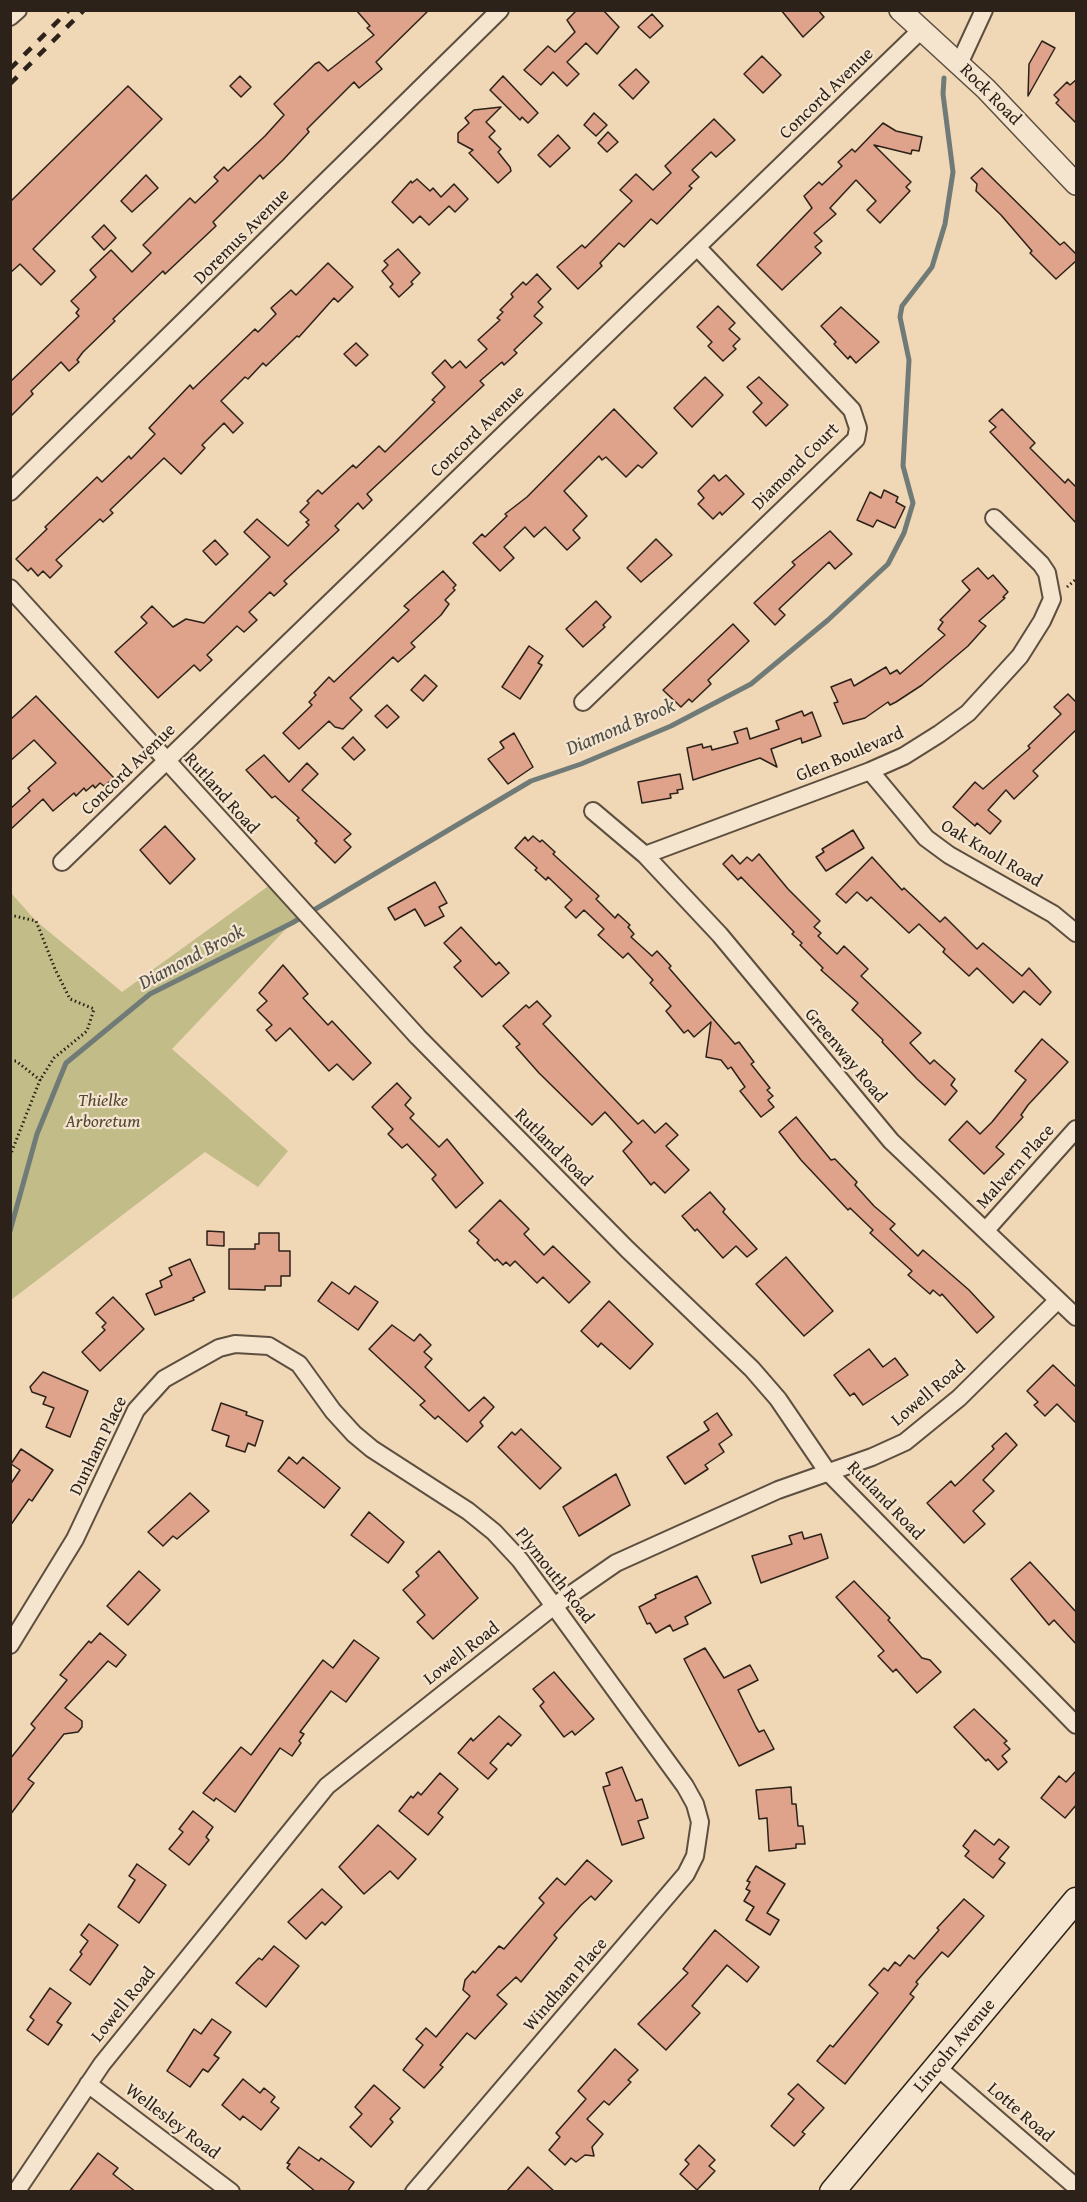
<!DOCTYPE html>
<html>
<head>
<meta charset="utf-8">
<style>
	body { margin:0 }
	#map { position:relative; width:1087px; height:2202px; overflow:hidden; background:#f0d7b5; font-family:"Gentium Book Plus",serif }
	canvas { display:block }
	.frame { position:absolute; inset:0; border:12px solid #2c2219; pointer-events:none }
</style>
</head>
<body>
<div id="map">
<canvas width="1087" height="2202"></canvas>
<div class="frame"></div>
</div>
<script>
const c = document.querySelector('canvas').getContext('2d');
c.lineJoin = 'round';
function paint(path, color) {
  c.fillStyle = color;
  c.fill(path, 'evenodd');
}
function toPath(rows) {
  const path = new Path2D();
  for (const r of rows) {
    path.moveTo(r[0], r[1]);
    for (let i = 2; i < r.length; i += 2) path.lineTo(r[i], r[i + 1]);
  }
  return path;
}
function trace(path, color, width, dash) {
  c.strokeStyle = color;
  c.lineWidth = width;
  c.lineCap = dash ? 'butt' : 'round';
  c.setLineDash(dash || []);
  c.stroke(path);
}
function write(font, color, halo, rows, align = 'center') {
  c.font = font + ' "Gentium Book Plus",serif';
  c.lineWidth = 4.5;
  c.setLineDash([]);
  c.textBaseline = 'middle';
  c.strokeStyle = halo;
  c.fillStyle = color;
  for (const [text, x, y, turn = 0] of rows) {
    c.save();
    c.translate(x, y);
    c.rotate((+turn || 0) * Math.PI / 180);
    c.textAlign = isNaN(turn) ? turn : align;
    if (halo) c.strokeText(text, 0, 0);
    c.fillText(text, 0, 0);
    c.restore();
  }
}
const green = toPath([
	[274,882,302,912,172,1049,288,1151,258,1187,205,1152,11,1300,11,893,36,921,122,992]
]);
const stream = toPath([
	[10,1231,37,1134,66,1063,150,994,292,923,531,781,581,764,671,726,751,684,828,620,888,564,904,533,913,503,903,466,909,360,900,317,902,306,932,267,945,224,953,172,943,94,944,78]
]);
const building = toPath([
	[356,10,429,10,376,62,382,69,359,88,354,82,307,129,309,132,283,160,263,179,260,175,213,222,216,226,165,274,163,271,113,319,115,321,83,352,77,360,79,362,69,371,61,362,31,391,33,394,10,417,10,382,79,316,76,313,79,309,71,301,96,277,90,270,111,250,132,272,151,253,143,245,190,198,195,203,218,181,214,177,224,167,228,171,265,136,284,115,274,104,315,64,319,62,328,71,374,35,367,28,370,26,356,10],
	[577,10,603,10,619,27,597,54,586,43,567,62,579,74,567,86,553,72,541,85,524,70,548,46,555,52,575,32,567,20,577,10],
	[781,10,818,10,824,17,803,37,781,10],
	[652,14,663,26,650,38,638,27,652,14],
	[1042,41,1055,48,1028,96,1029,64,1042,41],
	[762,56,781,75,763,93,744,74,762,56],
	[636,69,649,82,633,99,619,85,636,69],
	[240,76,251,87,241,97,230,86,240,76],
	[503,76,538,113,528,123,522,117,520,120,490,90,503,76],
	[1077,79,1077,124,1056,103,1059,100,1054,95,1067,82,1070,85,1077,79],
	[128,86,162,119,33,249,55,271,41,285,20,264,10,273,10,202,128,86],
	[501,107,486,122,495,131,489,137,501,149,498,152,510,167,511,171,498,183,469,153,473,150,458,142,458,133,469,123,465,118,474,110,501,107],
	[594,113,607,125,596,136,584,125,594,113],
	[714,119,735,140,716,157,711,152,692,170,699,177,689,186,692,188,657,224,651,219,624,247,619,243,600,263,602,266,578,289,557,267,582,245,585,248,632,201,620,190,636,174,653,190,671,173,665,166,714,119],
	[883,123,896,131,922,137,919,151,912,150,911,154,874,145,911,182,906,187,910,191,880,223,867,210,876,201,856,180,830,208,836,214,814,233,822,241,815,247,821,253,782,290,757,265,812,208,804,196,819,182,822,185,842,166,838,162,852,149,855,152,883,123],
	[608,132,618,142,607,152,598,143,608,132],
	[558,135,570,148,550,167,538,155,558,135],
	[982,168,1060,245,1064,242,1077,255,1077,260,1056,279,1030,253,1032,251,1001,215,976,191,977,184,971,178,982,168],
	[146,175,158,188,132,212,121,201,146,175],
	[417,179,430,191,433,188,441,197,454,184,468,199,455,212,449,206,429,225,420,216,413,223,392,202,411,181,412,183,417,179],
	[104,225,116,238,104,250,92,237,104,225],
	[398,249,420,273,411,282,413,284,399,297,390,287,393,284,382,271,388,265,384,261,398,249],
	[328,263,353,287,338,302,334,298,299,337,297,336,266,366,263,363,248,379,245,377,221,401,243,423,233,433,224,423,202,445,205,448,181,474,164,458,110,510,113,513,103,522,100,519,56,560,62,566,50,578,43,571,38,576,31,568,28,571,16,559,47,529,45,527,97,477,102,482,129,456,131,459,155,434,149,428,190,385,193,389,255,329,258,332,276,314,271,308,291,290,296,295,328,263],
	[537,274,551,289,538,302,543,307,534,316,542,323,514,350,517,353,504,365,502,362,480,381,484,385,367,494,372,500,363,509,358,503,335,526,339,530,284,581,287,584,274,596,270,592,249,612,257,620,244,632,237,626,207,655,212,660,200,671,194,665,158,698,115,652,147,623,141,617,152,606,173,627,186,619,204,623,270,557,244,532,257,519,288,546,309,525,306,522,309,520,300,512,309,503,307,501,318,490,322,494,353,465,356,468,379,446,385,452,435,402,432,400,445,387,432,373,445,360,452,368,460,361,466,368,487,349,478,340,500,320,497,318,503,312,500,310,513,297,511,294,523,282,526,285,537,274],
	[718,306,735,323,729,329,740,339,733,346,736,349,723,361,708,346,712,342,697,327,718,306],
	[841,307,879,342,856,363,850,356,848,359,834,344,836,342,821,326,841,307],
	[356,343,368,355,356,366,344,354,356,343],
	[705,377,723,395,692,427,674,408,705,377],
	[759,377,788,405,766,426,753,412,762,403,747,387,759,377],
	[614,409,657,453,642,468,638,465,626,477,606,457,602,460,599,456,564,491,587,516,573,530,580,538,567,550,545,527,534,537,525,527,504,547,514,558,500,571,473,543,482,534,485,537,507,516,505,514,527,497,614,409],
	[1002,409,1035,443,1030,448,1065,483,1068,479,1077,488,1077,524,990,432,996,427,989,421,1002,409],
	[714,475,719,481,726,475,744,494,722,515,720,512,713,519,698,504,704,498,698,491,714,475],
	[884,490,898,497,896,502,905,507,895,528,877,520,873,527,857,520,870,492,881,498,884,490],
	[830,531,852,554,835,569,829,562,779,609,785,615,775,625,754,603,795,565,792,562,830,531],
	[656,539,672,555,641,582,627,568,656,539],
	[215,540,228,554,216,565,203,551,215,540],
	[978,568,988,579,993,575,1008,592,1003,597,1005,598,979,621,986,626,968,646,922,685,896,702,890,705,888,702,865,718,843,724,834,703,838,702,831,687,851,679,854,686,886,667,890,674,897,670,900,674,945,635,938,629,943,622,940,620,970,590,962,581,978,568],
	[443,571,456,585,453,588,455,590,445,600,449,604,441,615,411,643,415,647,398,662,393,657,350,698,362,710,343,729,335,727,329,721,299,749,283,733,312,705,309,702,316,695,314,693,329,677,334,682,409,610,404,606,443,571],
	[596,601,611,617,603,625,605,627,583,647,566,629,596,601],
	[733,624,749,641,708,680,711,684,692,702,689,699,681,707,663,690,733,624],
	[529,646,543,656,538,663,542,665,520,699,502,687,529,646],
	[425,675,437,686,423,701,411,690,425,675],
	[1068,694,1077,703,1077,729,1033,771,1038,776,1014,799,1006,790,988,810,1001,821,990,834,977,823,975,826,953,807,975,782,983,789,1030,748,1028,746,1061,714,1054,707,1068,694],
	[36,696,114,778,104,786,100,783,95,788,93,785,86,791,84,788,76,796,74,793,53,811,43,799,10,830,10,809,30,791,28,788,56,763,34,740,10,761,10,720,36,696],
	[387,705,399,717,387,728,375,716,387,705],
	[802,711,804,716,812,712,821,736,802,743,801,738,771,749,777,767,760,758,693,780,687,748,702,744,703,748,711,746,712,750,738,743,734,732,747,728,750,739,779,729,776,721,802,711],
	[514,733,533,767,508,784,488,759,504,748,500,742,514,733],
	[353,737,365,750,354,760,342,748,353,737],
	[264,755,289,782,307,763,318,774,302,790,351,834,344,840,351,847,335,863,315,843,317,841,297,820,299,818,275,796,272,798,246,770,264,755],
	[680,774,683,789,677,790,678,793,670,794,671,798,642,803,638,782,680,774],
	[165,826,195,859,170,884,140,850,165,826],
	[853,830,864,848,826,871,816,857,824,852,822,849,853,830],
	[533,836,540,842,542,840,555,852,553,854,599,896,596,899,615,918,618,914,630,925,628,927,634,934,631,937,652,956,657,951,671,966,669,968,735,1044,739,1042,754,1062,751,1064,770,1088,767,1090,773,1096,768,1100,774,1107,761,1117,740,1091,745,1087,731,1067,728,1069,721,1060,706,1057,711,1022,694,1037,688,1030,684,1033,666,1011,671,1006,650,983,653,980,628,953,623,958,598,935,604,929,584,910,576,918,565,907,572,900,548,877,546,880,535,870,537,868,515,848,525,837,528,841,533,836],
	[759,854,788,889,820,921,814,927,821,933,818,936,837,954,844,946,868,969,861,976,921,1033,910,1043,930,1064,934,1060,955,1079,951,1085,957,1091,945,1105,917,1079,882,1042,883,1040,852,1010,858,1003,821,970,823,968,800,945,802,943,792,934,794,932,741,877,738,880,723,864,732,855,740,864,747,857,752,861,759,854],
	[872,857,902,890,904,888,940,922,945,917,977,949,983,943,1022,976,1029,968,1051,992,1040,1005,1024,991,1013,1003,977,968,969,976,943,952,945,949,919,924,909,933,871,897,867,901,857,892,846,903,836,894,872,857],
	[435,882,447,903,439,907,444,916,425,926,415,909,395,920,388,908,435,882],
	[461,927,496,965,499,962,509,973,482,997,454,967,461,961,444,943,461,927],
	[283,965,308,994,303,998,328,1025,332,1021,371,1063,353,1080,337,1064,329,1071,290,1028,276,1041,266,1030,272,1025,257,1010,267,1001,259,993,283,965],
	[537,1001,551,1016,543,1024,638,1124,643,1120,655,1133,666,1123,678,1135,666,1146,689,1170,665,1193,654,1182,651,1185,623,1151,632,1142,605,1112,592,1125,539,1073,516,1047,520,1044,503,1026,526,1005,529,1008,537,1001],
	[1042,1039,1068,1062,1028,1105,1021,1115,1023,1117,996,1147,1004,1154,984,1174,949,1140,967,1121,980,1134,992,1122,1026,1080,1015,1071,1042,1039],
	[397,1083,411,1098,405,1105,414,1114,410,1118,439,1147,447,1139,483,1183,456,1208,432,1179,436,1175,407,1144,402,1148,388,1134,393,1129,372,1107,397,1083],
	[796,1117,831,1160,835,1159,857,1182,855,1185,874,1206,895,1224,890,1229,918,1256,923,1250,969,1290,994,1317,977,1333,942,1294,940,1296,933,1290,930,1294,908,1275,912,1271,870,1233,873,1230,850,1208,848,1210,801,1160,779,1132,796,1117],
	[710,1192,725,1209,723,1212,757,1249,747,1257,736,1246,723,1258,697,1229,695,1231,682,1216,710,1192],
	[500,1200,529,1229,524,1234,544,1255,553,1246,590,1282,569,1303,543,1277,537,1283,515,1261,510,1266,506,1262,503,1265,497,1259,495,1261,477,1243,479,1240,469,1231,500,1200],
	[207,1231,224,1232,224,1246,207,1245,207,1231],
	[259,1233,279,1233,279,1251,290,1251,290,1276,281,1276,281,1286,265,1286,265,1290,229,1289,229,1249,255,1249,255,1244,259,1244,259,1233],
	[786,1257,833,1311,804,1336,756,1284,786,1257],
	[190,1259,205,1292,193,1298,194,1300,155,1315,146,1294,162,1287,160,1281,172,1275,169,1268,190,1259],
	[332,1282,349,1294,355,1286,378,1302,358,1330,318,1301,332,1282],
	[113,1297,144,1329,100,1371,82,1352,105,1330,102,1327,106,1323,96,1313,113,1297],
	[609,1301,653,1344,630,1369,601,1343,598,1347,581,1331,609,1301],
	[392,1325,414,1341,420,1334,431,1345,424,1352,432,1359,425,1367,469,1411,484,1397,494,1407,480,1422,483,1426,467,1442,438,1416,435,1419,420,1405,425,1401,369,1349,392,1325],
	[869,1349,883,1367,895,1358,908,1375,863,1405,854,1393,850,1396,834,1375,869,1349],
	[1053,1365,1077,1388,1077,1424,1057,1404,1045,1416,1034,1405,1038,1402,1027,1391,1053,1365],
	[43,1372,88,1391,70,1437,46,1427,54,1408,43,1404,46,1397,32,1392,30,1387,43,1372],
	[221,1403,247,1412,246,1415,263,1421,255,1446,248,1443,245,1452,226,1446,229,1436,212,1430,221,1403],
	[717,1413,732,1435,719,1444,724,1452,705,1465,708,1469,685,1484,667,1457,709,1430,704,1422,717,1413],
	[521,1429,561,1468,540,1489,498,1447,512,1432,515,1435,521,1429],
	[1006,1433,1017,1445,983,1480,994,1491,973,1511,985,1524,964,1543,927,1503,951,1481,955,1486,994,1449,992,1446,1006,1433],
	[21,1449,53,1470,32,1501,29,1499,10,1526,10,1485,20,1470,11,1464,21,1449],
	[289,1457,297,1464,303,1457,340,1488,324,1508,278,1471,289,1457],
	[616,1474,630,1505,579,1536,563,1507,616,1474],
	[190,1493,209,1511,177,1539,173,1536,163,1546,148,1532,190,1493],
	[369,1512,404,1542,388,1563,351,1535,369,1512],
	[802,1532,804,1539,821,1534,828,1558,761,1583,752,1556,792,1544,789,1536,802,1532],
	[439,1551,478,1598,433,1639,417,1622,425,1615,403,1590,419,1576,416,1572,439,1551],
	[1030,1562,1077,1613,1077,1645,1054,1620,1049,1625,1011,1579,1030,1562],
	[139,1571,160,1590,128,1625,107,1606,139,1571],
	[697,1576,711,1603,685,1617,688,1624,673,1631,670,1625,656,1633,650,1623,647,1624,639,1607,656,1598,655,1595,697,1576],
	[854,1581,890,1618,888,1620,922,1658,930,1660,941,1672,917,1693,896,1669,893,1672,878,1656,884,1651,836,1597,854,1581],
	[100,1633,126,1655,116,1667,108,1661,65,1708,82,1721,82,1727,78,1732,64,1734,28,1779,34,1783,10,1815,10,1759,35,1728,31,1724,67,1680,60,1675,89,1641,91,1643,100,1633],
	[354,1640,379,1658,346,1702,331,1691,300,1732,304,1734,299,1741,301,1743,292,1756,280,1748,235,1812,216,1798,214,1801,203,1793,241,1747,251,1755,323,1660,333,1668,354,1640],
	[705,1648,724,1678,750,1665,758,1680,738,1690,756,1727,759,1732,764,1730,774,1749,739,1766,684,1659,705,1648],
	[554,1672,594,1719,575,1735,572,1731,564,1737,540,1706,544,1702,533,1689,554,1672],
	[974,1709,1007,1741,1004,1743,1010,1749,1002,1756,1007,1762,998,1770,988,1759,986,1761,954,1727,974,1709],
	[499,1716,521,1735,511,1746,508,1743,490,1763,497,1769,488,1779,458,1753,471,1738,473,1741,499,1716],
	[622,1767,636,1801,642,1799,648,1818,638,1821,644,1838,622,1845,603,1787,610,1785,606,1773,622,1767],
	[1077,1770,1077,1804,1065,1818,1041,1798,1059,1776,1066,1782,1077,1770],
	[440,1773,458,1789,438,1813,443,1817,428,1835,399,1811,411,1796,413,1798,418,1792,421,1795,440,1773],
	[791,1787,792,1804,796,1804,798,1826,803,1826,805,1844,796,1844,796,1848,769,1851,767,1818,759,1819,756,1790,791,1787],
	[193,1811,213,1827,206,1837,209,1840,189,1865,169,1849,183,1832,179,1829,193,1811],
	[378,1825,416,1859,398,1879,390,1871,364,1894,339,1867,378,1825],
	[975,1830,994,1845,999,1839,1009,1847,999,1859,1005,1863,993,1878,965,1856,969,1851,963,1846,975,1830],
	[587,1860,612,1881,595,1900,591,1896,581,1905,554,1935,557,1938,521,1982,516,1977,497,1995,507,2004,475,2039,467,2033,440,2065,443,2067,424,2088,403,2070,423,2045,416,2039,426,2028,436,2037,470,1996,463,1990,465,1980,473,1971,475,1973,499,1946,504,1949,544,1903,539,1898,557,1878,565,1885,587,1860],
	[137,1864,166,1885,139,1923,118,1907,135,1880,129,1876,137,1864],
	[756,1866,785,1884,767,1913,779,1920,770,1935,746,1920,754,1907,744,1901,750,1891,746,1889,750,1882,747,1881,756,1866],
	[322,1889,342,1907,325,1925,322,1922,306,1939,288,1922,322,1889],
	[964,1899,984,1916,948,1957,942,1952,916,1982,918,1984,910,1994,914,1997,845,2084,817,2061,830,2045,833,2047,878,1993,869,1985,884,1968,888,1971,895,1962,900,1966,909,1955,914,1959,939,1930,937,1928,964,1899],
	[89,1924,118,1945,90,1985,70,1970,82,1954,80,1952,88,1941,81,1935,89,1924],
	[715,1930,759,1967,747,1982,727,1965,692,2006,700,2013,666,2050,638,2024,688,1973,683,1969,715,1930],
	[274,1946,299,1966,266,2007,236,1983,252,1965,259,1958,262,1960,274,1946],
	[50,1988,71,2003,57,2022,62,2025,48,2045,27,2030,34,2020,30,2017,50,1988],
	[212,2019,231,2032,214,2055,219,2058,208,2072,203,2069,190,2087,167,2071,194,2029,201,2034,212,2019],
	[615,2049,638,2070,628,2080,631,2082,609,2105,604,2101,587,2119,603,2134,592,2147,594,2156,585,2155,576,2162,571,2158,565,2165,549,2150,560,2137,556,2133,586,2099,578,2091,615,2049],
	[243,2079,260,2093,264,2088,275,2097,271,2102,279,2108,261,2130,243,2116,240,2120,222,2105,243,2079],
	[798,2084,824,2108,802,2132,805,2134,794,2146,771,2126,794,2099,788,2094,798,2084],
	[374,2085,400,2108,390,2119,393,2122,371,2147,350,2127,362,2114,355,2107,374,2085],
	[699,2145,715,2160,709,2166,715,2171,697,2190,680,2174,689,2164,685,2160,699,2145],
	[299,2147,319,2161,321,2158,354,2182,347,2192,316,2192,287,2168,290,2164,287,2163,299,2147],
	[98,2153,118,2168,113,2174,136,2192,69,2192,98,2153],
	[528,2167,555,2192,506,2192,528,2167]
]);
const path = toPath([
	[1067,587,1076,579],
	[10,915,36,921,55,969,70,999,94,1009,87,1031,54,1058,40,1080],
	[10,1061,16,1061,40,1080,10,1156]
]);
const minor = toPath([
	[10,17,18,10],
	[959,64,984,10],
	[10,492,500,10],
	[10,588,418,1037,627,1249,752,1369,778,1399,827,1471,1076,1725],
	[583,702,856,439,858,428,852,410,697,247],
	[870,771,926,838,949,855,1053,914,1076,933],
	[593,811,645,855,720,935,891,1141,1076,1317],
	[645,855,870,771,904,756,939,734,968,713,1020,656,1042,621,1052,599,1047,573,1041,564,994,518],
	[62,862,921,30],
	[986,1230,1076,1129],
	[10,1645,75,1539,136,1410,164,1379,219,1348,235,1344,269,1346,299,1364,333,1411,354,1434,372,1449,468,1511,494,1532,520,1560,554,1606,685,1786,695,1804,700,1822,695,1856,686,1874,414,2192],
	[937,2067,1076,2187],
	[88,2084,231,2192],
	[16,2192,102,2064,327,1786,554,1606,616,1563,778,1490,872,1457,905,1442,959,1398,1058,1300]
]);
const tertiary = toPath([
	[900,10,986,89,1076,184]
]);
const secondary = toPath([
	[832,2192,1076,1900]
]);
const rail = toPath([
	[10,69,69,10],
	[10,84,84,10]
]);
const streetNames = [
	["Concord Avenue",827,94,-44],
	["Rock Road",990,95,45],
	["Doremus Avenue",242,237,-45],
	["Concord Avenue",478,432,-44],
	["Diamond Court",796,467,-45],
	["Glen Boulevard",850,755,-23],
	["Concord Avenue",129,770,-44],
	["Rutland Road",221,794,48],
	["Oak Knoll Road",991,854,31],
	["Greenway Road",845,1056,50],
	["Rutland Road",553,1148,45],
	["Malvern Place",1016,1167,-48],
	["Lowell Road",929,1394,-40],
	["Dunham Place",99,1446,-64],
	["Rutland Road",885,1501,46],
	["Plymouth Road",554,1576,52],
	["Lowell Road",462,1654,-38],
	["Windham Place",566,1985,-49],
	["Lowell Road",124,2005,-51],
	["Lincoln Avenue",955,2046,-50],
	["Lotte Road",1020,2113,41],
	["Wellesley Road",172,2122,37]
];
const parkNames = [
	["Thielke",103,1101],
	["Arboretum",103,1122]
];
const waterNames = [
	["Diamond Brook",621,728,-23],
	["Diamond Brook",192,958,-28]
];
paint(green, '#c1bc88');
trace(stream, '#707b78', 5);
paint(building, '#dfa28a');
trace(building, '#2c2219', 1.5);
trace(minor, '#5d4f40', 20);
trace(tertiary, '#5d4f40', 24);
trace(secondary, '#2c2219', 27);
trace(path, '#2c2219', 3, [1.5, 3]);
trace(minor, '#f5e5cf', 16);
trace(tertiary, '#f5e5cf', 21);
trace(secondary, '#f5e5cf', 24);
trace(rail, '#2c2219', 4.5, [10, 10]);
write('18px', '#2c2219', '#f5e5cf', streetNames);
write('italic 18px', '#514835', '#f5e5cf', parkNames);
write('italic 20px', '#4e4f48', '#f5e5cf', waterNames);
</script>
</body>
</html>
